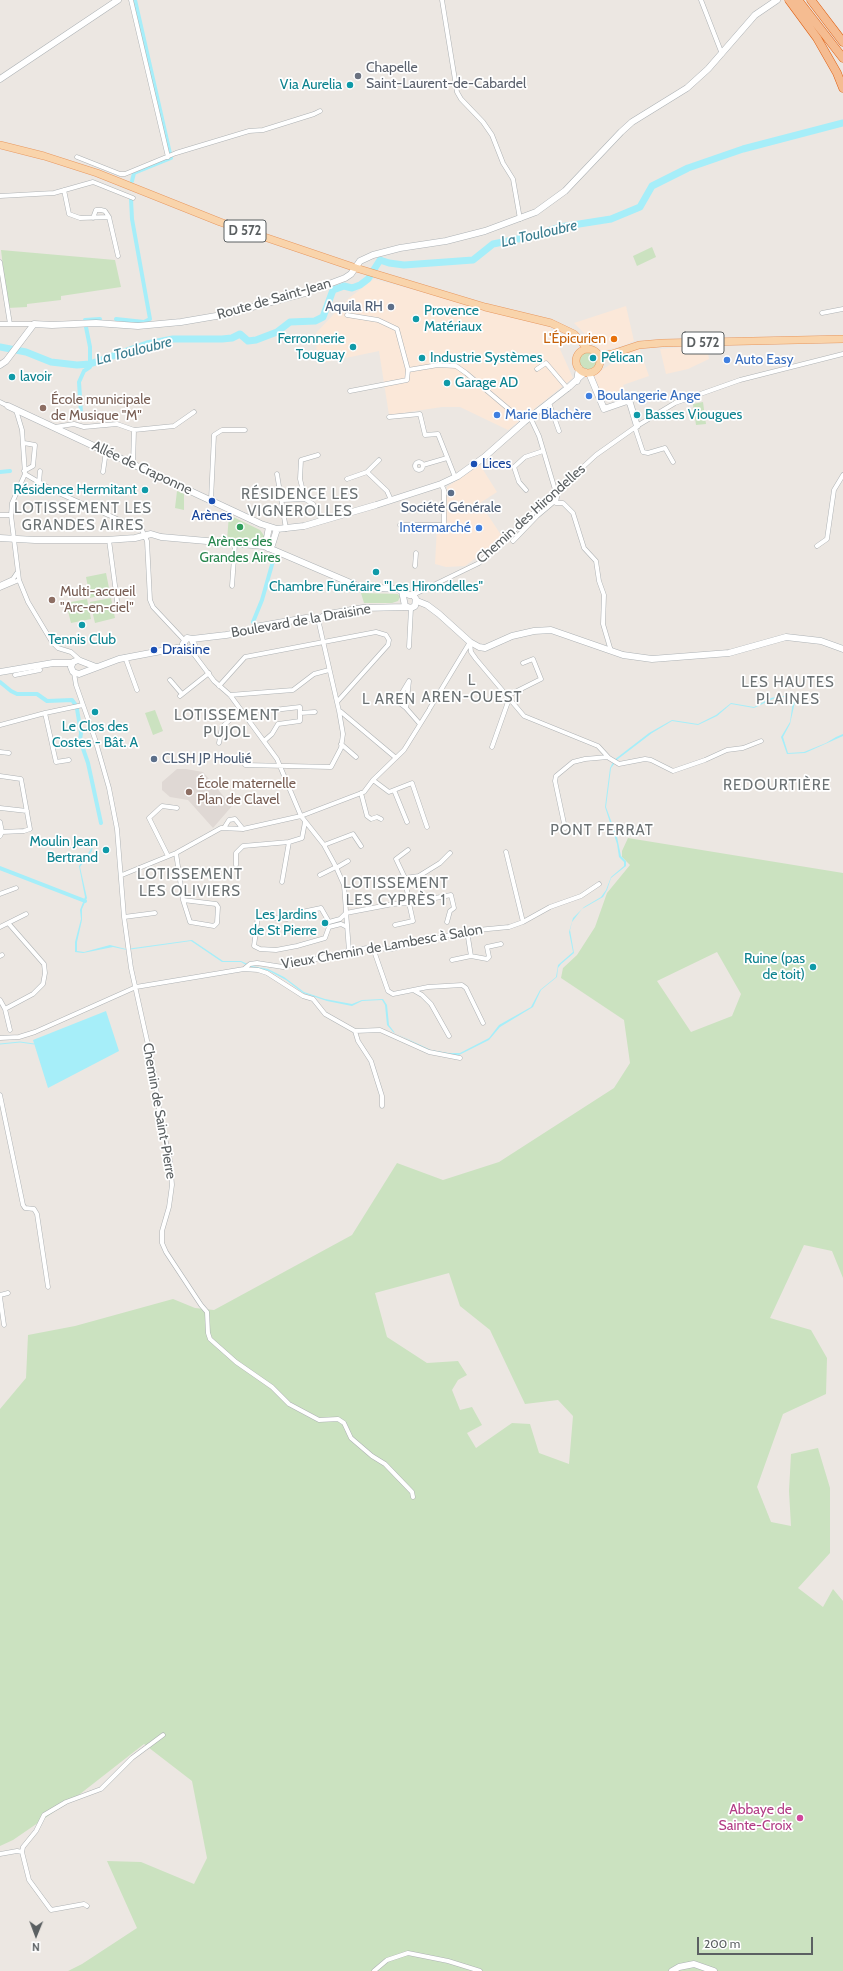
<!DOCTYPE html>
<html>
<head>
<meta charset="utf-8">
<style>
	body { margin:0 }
	#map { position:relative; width:843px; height:1971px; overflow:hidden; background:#ece7e2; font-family:Cabin,sans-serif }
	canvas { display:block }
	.north { position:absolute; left:16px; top:1915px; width:40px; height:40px; -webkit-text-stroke:3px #fff; paint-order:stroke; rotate:181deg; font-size:11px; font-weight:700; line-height:16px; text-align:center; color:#5b6062 }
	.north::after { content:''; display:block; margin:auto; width:14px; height:18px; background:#5b6062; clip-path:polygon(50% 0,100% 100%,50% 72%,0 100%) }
	.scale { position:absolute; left:697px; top:1937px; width:116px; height:18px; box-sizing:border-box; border:2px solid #5b6062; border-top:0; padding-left:5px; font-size:12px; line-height:14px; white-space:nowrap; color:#5b6062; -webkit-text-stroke:3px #fff; paint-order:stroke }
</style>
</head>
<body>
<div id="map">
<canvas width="843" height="1971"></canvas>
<div class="north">N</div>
<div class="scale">200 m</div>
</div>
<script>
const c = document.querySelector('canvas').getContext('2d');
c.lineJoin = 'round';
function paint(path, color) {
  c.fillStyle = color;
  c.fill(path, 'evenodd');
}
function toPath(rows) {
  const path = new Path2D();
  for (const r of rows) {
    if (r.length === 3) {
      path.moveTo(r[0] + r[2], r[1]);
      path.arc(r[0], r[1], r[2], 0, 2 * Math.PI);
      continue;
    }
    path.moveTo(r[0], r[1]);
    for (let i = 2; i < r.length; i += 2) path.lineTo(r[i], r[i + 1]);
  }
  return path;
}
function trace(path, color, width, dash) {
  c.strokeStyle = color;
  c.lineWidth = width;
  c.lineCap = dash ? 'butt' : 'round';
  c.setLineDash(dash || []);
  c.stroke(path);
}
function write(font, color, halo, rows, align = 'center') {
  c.font = font + ' Cabin,sans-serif';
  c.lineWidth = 3.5;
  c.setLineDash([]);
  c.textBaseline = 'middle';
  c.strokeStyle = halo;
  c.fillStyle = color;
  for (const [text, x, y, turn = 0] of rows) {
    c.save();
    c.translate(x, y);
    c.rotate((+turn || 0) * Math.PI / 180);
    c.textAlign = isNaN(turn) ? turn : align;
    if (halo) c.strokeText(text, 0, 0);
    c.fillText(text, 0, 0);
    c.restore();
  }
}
const commercial = toPath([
	[374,279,550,327,573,378,508,430,460,407,442,407,389,415,379,351,317,364,316,333,349,298],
	[626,306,634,341,625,345,602,351,574,323],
	[683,347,707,348,709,359,688,369,666,374,660,349],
	[639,348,649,376,623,385,625,389,603,402,593,376,629,352],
	[480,465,497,492,480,503,503,538,465,566,446,567,435,564,437,527,446,527,447,487]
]);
const education = toPath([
	[177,769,186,769,203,772,232,806,213,828,188,800,170,797,162,790,162,782]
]);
const green = toPath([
	[652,247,656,257,637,266,633,256],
	[1,250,115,260,121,287,61,296,61,300,27,304,27,307,8,308],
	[588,361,9],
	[703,402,706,424,696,425,693,404],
	[177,491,184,494,184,510,175,508],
	[229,515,260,530,265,537,254,542,227,540],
	[106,573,110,593,90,598,86,577],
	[361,593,398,594,400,597,398,601,392,603,364,603],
	[111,598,115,618,95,623,90,602],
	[87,599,91,619,71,623,66,603],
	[155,710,163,731,153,735,145,713],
	[628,838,843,873,843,1278,832,1251,804,1245,770,1318,811,1330,827,1358,826,1394,783,1414,757,1487,771,1522,791,1526,789,1491,791,1454,818,1448,830,1488,830,1553,798,1588,823,1607,833,1589,843,1601,843,1971,68,1971,82,1964,137,1928,107,1861,141,1862,194,1884,207,1858,192,1781,144,1744,80,1794,13,1840,0,1846,0,1409,26,1378,28,1335,75,1326,173,1299,195,1308,214,1310,352,1235,397,1163,443,1180,499,1162,614,1088,630,1063,624,1020,561,978,563,968,577,955,595,927,607,893,630,865,622,857,622,851],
	[717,952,741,994,732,1016,691,1032,657,981],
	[449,1273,460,1306,490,1330,525,1404,558,1400,573,1416,569,1464,539,1453,530,1424,512,1423,476,1448,467,1433,482,1425,472,1407,460,1410,452,1390,458,1380,467,1375,458,1361,427,1363,387,1337,375,1293]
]);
const water = toPath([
	[781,696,791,696,795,702,790,724,783,737,788,753,804,752,826,743,836,737,843,734,843,736,805,753,787,754,781,737,790,722,793,701,791,697,781,697,773,699,754,708,731,704,717,716,698,725,672,721,652,733,618,759,611,768,606,807,617,837,621,856,626,861,626,866,611,878,607,890,603,897,582,909,572,922,570,930,574,953,561,964,558,968,557,977,541,990,533,1007,500,1027,489,1040,457,1056,444,1054,427,1049,393,1032,387,1025,385,1005,382,1000,362,1001,352,1006,327,1001,303,993,286,980,269,971,249,967,241,962,222,962,191,941,127,950,113,947,83,953,75,952,75,942,81,919,80,910,85,897,79,866,93,846,92,851,80,867,87,898,82,909,82,920,77,942,77,951,84,952,110,945,126,949,192,940,223,961,241,961,252,966,268,969,284,977,304,992,325,999,352,1004,362,1000,383,999,387,1005,389,1025,395,1033,431,1050,449,1053,460,1053,489,1038,499,1025,531,1007,540,990,556,977,558,965,573,952,569,932,573,918,584,907,601,897,606,890,611,877,624,866,624,862,619,857,617,844,605,807,610,768,614,760,649,733,672,720,698,724,716,715,731,703,754,707,771,698],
	[106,1011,119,1051,48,1088,33,1040]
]);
const stream = toPath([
	[0,1044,20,1042,34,1044]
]);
const canal = toPath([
	[132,181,134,173,171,158,135,0],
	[116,319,144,322,150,319,132,219,131,199],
	[85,320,100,319],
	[81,413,79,382,84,371,90,367,90,347,86,327],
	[0,472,10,471],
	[253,622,262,600,275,554],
	[0,682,11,691,17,694,37,694,47,701,72,700,75,704],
	[77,709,81,733,80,740,88,763,101,823],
	[0,868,85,901]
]);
const river = toPath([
	[0,347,26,352,51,362,77,365,90,364,147,344,173,339,222,339,232,338,240,334,248,341,256,340,277,332,290,322,315,321,323,317,333,290,344,286,352,288,360,285,368,279,380,260,389,263,404,265,473,260,493,244,533,236,560,227,611,219,640,207,652,186,688,168,743,149,843,123]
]);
const street = toPath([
	[131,0,168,157],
	[442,0,457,92,461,99,483,122,492,135,503,163,513,179,520,219],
	[701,0,722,54],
	[77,157,120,174,125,174,176,153,249,131,263,130,314,114,320,111],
	[64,190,69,214,80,218,109,217,118,256],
	[0,196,54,193,93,182,133,198],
	[93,218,96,210,101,210,105,211,109,217],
	[0,262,10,324],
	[822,313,843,309],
	[347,315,378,320,397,329,408,370],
	[0,324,34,324],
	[537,369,546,363,568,389],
	[408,370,438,365,456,366,466,373,524,422],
	[350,391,407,380,408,370],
	[0,402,8,406],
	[549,403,559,431],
	[16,410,22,430,25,474],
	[389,417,420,414,425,435,438,434,455,477],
	[530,417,539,436,556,493],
	[55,427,74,424,84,427,117,424,134,430],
	[635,428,643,452,648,453,665,448,673,462],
	[24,443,35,445,33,466,24,471],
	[419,466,4],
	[133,464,134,430,174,426,194,412],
	[423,465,447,458],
	[103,472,106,451],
	[367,472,379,460],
	[25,474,54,491,142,530,147,541,150,600,153,607,184,640],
	[25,474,12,503,11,515,19,580,28,602,52,642,58,648,71,652,80,660],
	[277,474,286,529],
	[347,479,367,472,387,491,391,500],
	[39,483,40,471],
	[526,490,519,482,514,467,525,457,543,451],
	[558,491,556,503,563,503,573,513,584,548,596,561,599,581,604,595,603,624,611,651],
	[305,499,300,479,301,460,318,455],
	[211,500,214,435,222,430,245,430],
	[282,500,305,499,313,504,322,521],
	[0,515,11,515],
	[400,525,444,525,444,490,441,484],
	[109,540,118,608],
	[513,541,537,516,556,500],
	[817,546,827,539,834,490,843,475],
	[415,566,416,553],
	[0,585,13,579,17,573],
	[232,586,235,544],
	[0,588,19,580],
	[413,595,479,563,596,455,637,426,675,403,740,380,843,354],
	[470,642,471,652,476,659,524,716,598,746,609,758,619,764,645,759,651,760,673,771,705,760,727,750,743,748,761,741],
	[409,647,411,608],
	[190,649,214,681,230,695,277,759,301,816,324,845,336,867,344,885,349,951],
	[125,657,137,690],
	[74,673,76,685,95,739,109,788,117,829,124,917,131,968,154,1072,160,1116,170,1160,172,1185,169,1207,162,1231,162,1243,166,1252,201,1305,207,1312,208,1333,210,1339,236,1362,272,1387,289,1404,319,1420,338,1419,344,1423,351,1438,372,1456,385,1464,412,1492,413,1497],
	[15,675,40,670,38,665],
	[170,680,182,694],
	[219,686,245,657,376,632,386,635,389,640,388,645,337,702],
	[230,695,293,690,314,674,329,670],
	[180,696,209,673],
	[507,696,541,679,533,659,523,663],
	[406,708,397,701,409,681,406,708,420,724],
	[430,708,470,642],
	[340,711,396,758],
	[45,713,56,762,69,760],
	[300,713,315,712],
	[0,725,45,713,83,705],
	[264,741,272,734,278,724,300,721,300,707,274,710],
	[219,743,222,727,241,710],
	[341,744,356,757],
	[492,747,509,699],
	[0,752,9,753],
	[245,765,331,767,341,748,343,734,339,711,318,619],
	[0,776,21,779,30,829,24,831,2,832],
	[373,780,389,792,412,783,427,827],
	[394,790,407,822],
	[361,793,367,816,371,819,377,817,381,819],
	[0,808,27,811],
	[0,822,2,832,0,836],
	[224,828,229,820,235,819,243,829],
	[565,828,555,781,556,776,573,762,585,759,608,757],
	[324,845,353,834,361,846],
	[506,852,523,922],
	[176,853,183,900,190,922,214,926,217,923,218,907,216,904,183,900],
	[168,856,149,818,162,806,177,808],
	[236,865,236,853,243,846,289,842],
	[336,868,348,861],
	[122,875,176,853,221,828,243,829,301,816,364,792,373,780,404,750,429,710],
	[320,875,336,867],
	[405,878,419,876,440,863,450,853],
	[282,882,289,842,302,838,305,822],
	[0,894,16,888],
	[124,917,155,913],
	[395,925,413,921,409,903,451,895,454,908,450,911,447,922],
	[0,927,26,914],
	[347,927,341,924,329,927,325,938,297,946,276,950,260,949,254,946,258,916,287,919,302,912,321,908,329,922,340,919,346,913,393,904,409,903,405,878,396,859,408,850],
	[373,948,388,991,393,994,428,987,462,985,466,988,483,1023],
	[0,956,2,955],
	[471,956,487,959,489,957,487,947,501,944],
	[452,960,471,956,467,931],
	[244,969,258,970,267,973,303,996,313,999,325,1014,355,1031,380,1030,429,1052,460,1058],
	[415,991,422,995,431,1004,449,1036],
	[0,1000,5,1009,33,994,43,984,45,973,44,964,9,924],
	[5,1009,10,1030],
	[355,1031,358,1041,371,1061,382,1096,382,1106],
	[0,1038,19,1037,35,1032,136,987,244,969,250,964,257,963,283,967,349,951,367,948,391,949,467,931,509,927,523,922,550,907,581,896,599,884],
	[0,1095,23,1205,25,1208,34,1209,37,1214,48,1287],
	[0,1295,8,1293],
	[0,1297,4,1325],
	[22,1852,23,1847,36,1831,44,1815,66,1802,101,1789,132,1758,163,1735],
	[0,1854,17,1851,22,1852,29,1880,51,1910,84,1904,87,1906],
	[374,1971,387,1960,408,1953,448,1961,480,1971]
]);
const secondary = toPath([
	[0,79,118,0],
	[0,365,6,361,34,324,52,325,96,323,138,326,181,322,222,315,305,293,345,278,351,274,360,261,373,255,400,248,446,241,485,231,536,212,565,191,621,132,632,122,687,88,708,69,755,15,777,0],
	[589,373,604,409,627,401,630,403,637,426],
	[577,381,579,368],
	[8,406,261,524,277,529,304,526,376,505,441,484,458,476,483,458],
	[481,460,524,422,569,387,585,372],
	[0,538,35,540,106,540,135,538,151,534,161,537,264,546,360,587,397,589,402,591,409,595,413,595,416,599,415,606,411,608,405,606,402,591],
	[268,548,266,543,269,527],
	[268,548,272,545,277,529],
	[417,601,427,605,439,614,470,642,479,647,485,648,512,636,534,631,551,630,623,655,652,659,729,653,786,637,821,641,843,649],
	[185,648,183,644,187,638,192,639,226,635,250,631,255,627,306,618,318,619,329,614,363,608,406,607],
	[96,667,78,660,73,662,71,667,73,672,79,674,119,659,177,648,190,649,194,645,192,639],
	[0,672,53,663,72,663],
	[672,1971,679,1967,694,1964,714,1971]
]);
const primary = toPath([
	[0,145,44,156,97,173,220,222,356,268,485,307,551,323,574,334,588,349],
	[588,361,12],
	[599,356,612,354,639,345,662,343,843,339]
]);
const highway = toPath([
	[789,0,817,38,837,73,843,88],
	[798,0,843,58],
	[811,0,843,42]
]);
const markers = [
	[358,76,4,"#6b7280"],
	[350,85,4,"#0f9aa8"],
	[391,307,4,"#5c6f8a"],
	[416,319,4,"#0f9aa8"],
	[614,339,4,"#e8710a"],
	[353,347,4,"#0f9aa8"],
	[422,358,4,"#0f9aa8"],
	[593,358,4,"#0f9aa8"],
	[727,360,4,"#3f7fe0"],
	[12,377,4,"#0f9aa8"],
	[447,383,4,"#0f9aa8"],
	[589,396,4,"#3f7fe0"],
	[43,408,4,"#8d6e63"],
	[497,415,4,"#3f7fe0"],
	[637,415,4,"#0f9aa8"],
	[474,464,4,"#1a4fb4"],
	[145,490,4,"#0f9aa8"],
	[451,493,4,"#5c6f8a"],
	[212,501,4,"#1a4fb4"],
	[240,527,4,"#2e9e5b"],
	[479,528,4,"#3f7fe0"],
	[376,572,4,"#0f9aa8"],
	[52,600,4,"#8d6e63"],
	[82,625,4,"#0f9aa8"],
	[154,650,4,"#1a4fb4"],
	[95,712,4,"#0f9aa8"],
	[154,759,4,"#5c6f8a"],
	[189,792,4,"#8d6e63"],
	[106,850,4,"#0f9aa8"],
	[325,923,4,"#0f9aa8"],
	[813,967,4,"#0f9aa8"],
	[800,1818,4,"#d1479c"]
];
const shields = [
	[245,231,42],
	[703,343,42]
];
const shieldNames = [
	["D 572",245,231],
	["D 572",703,343]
];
const worshipNames = [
	["Chapelle",366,68],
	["Saint-Laurent-de-Cabardel",366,84]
];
const cultureNames = [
	["Via Aurelia",342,85],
	["Provence",424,311,"left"],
	["Matériaux",424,327,"left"],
	["Ferronnerie",345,339],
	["Touguay",345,355],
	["Industrie Systèmes",430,358,"left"],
	["Pélican",601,358,"left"],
	["lavoir",20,377,"left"],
	["Garage AD",455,383,"left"],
	["Basses Viougues",645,415,"left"],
	["Résidence Hermitant",137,490],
	["Chambre Funéraire \"Les Hirondelles\"",376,587,"center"],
	["Tennis Club",82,640,"center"],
	["Le Clos des",95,727,"center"],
	["Costes - Bât. A",95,743,"center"],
	["Moulin Jean",98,842],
	["Bertrand",98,858],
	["Les Jardins",317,915],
	["de St Pierre",317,931],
	["Ruine (pas",805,959],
	["de toit)",805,975]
];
const streetNames = [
	["Route de Saint-Jean",274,299,-16],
	["Allée de Craponne",142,468,25],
	["Chemin des Hirondelles",531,514,-42],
	["Boulevard de la Draisine",301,621,-10],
	["Vieux Chemin de Lambesc à Salon",382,947,-10],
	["Chemin de Saint-Pierre",159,1111,80]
];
const serviceNames = [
	["Aquila RH",383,307],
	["Société Générale",451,508,"center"],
	["CLSH JP Houlié",162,759,"left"]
];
const foodNames = [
	["L'Épicurien",606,339]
];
const shopNames = [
	["Auto Easy",735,360],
	["Boulangerie Ange",597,396],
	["Marie Blachère",505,415],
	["Intermarché",471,528,"right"]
];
const educationNames = [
	["École municipale",51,400],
	["de Musique \"M\"",51,416],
	["Multi-accueil",60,592],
	["\"Arc-en-ciel\"",60,608],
	["École maternelle",197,784],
	["Plan de Clavel",197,800]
];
const transitNames = [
	["Lices",482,464],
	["Arènes",212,516,"center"],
	["Draisine",162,650]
];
const leisureNames = [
	["Arènes des",240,542],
	["Grandes Aires",240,558]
];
const hotelNames = [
	["Abbaye de",792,1810],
	["Sainte-Croix",792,1826]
];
const waterNames = [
	["La Touloubre",539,234,-13],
	["La Touloubre",134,351,-14]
];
const neighbourhoodNames = [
	["RÉSIDENCE LES",300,495],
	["VIGNEROLLES",300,512],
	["LOTISSEMENT LES",83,509],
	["GRANDES AIRES",83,526],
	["L",472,681],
	["AREN-OUEST",472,698],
	["LES HAUTES",788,683],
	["PLAINES",788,700],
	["L AREN",389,700],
	["LOTISSEMENT",227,716],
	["PUJOL",227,733],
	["REDOURTIÈRE",777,786],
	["PONT FERRAT",602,831],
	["LOTISSEMENT",190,875],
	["LES OLIVIERS",190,892],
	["LOTISSEMENT",396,884],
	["LES CYPRÈS 1",396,901]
];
paint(commercial, '#fbe8d9');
paint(education, '#dfd8d4');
paint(green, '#cbe2c0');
paint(water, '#a6eef9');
trace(stream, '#a6eef9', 1);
trace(canal, '#a6eef9', 4);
trace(river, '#a6eef9', 7);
trace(street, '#aeb2b4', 5);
trace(secondary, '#adb2b5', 7);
trace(primary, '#e79861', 8);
trace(highway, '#df5e10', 9);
trace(street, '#fff', 4);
trace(secondary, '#fff', 6);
trace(primary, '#f9d4ab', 7);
trace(highway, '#f5bc91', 8);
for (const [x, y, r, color] of markers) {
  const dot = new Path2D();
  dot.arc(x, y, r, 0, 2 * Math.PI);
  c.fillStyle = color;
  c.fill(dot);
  trace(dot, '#fff', 1.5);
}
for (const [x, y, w] of shields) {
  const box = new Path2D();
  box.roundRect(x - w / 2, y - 11, w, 22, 3);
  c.fillStyle = '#fff';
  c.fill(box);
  trace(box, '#5b6062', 1);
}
write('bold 13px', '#5b6062', null, shieldNames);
write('14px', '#5b616d', '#fff', worshipNames, 'left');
write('14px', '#0d838f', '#fff', cultureNames, 'right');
write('14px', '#5b6062', '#fff', streetNames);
write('14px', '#4e5e75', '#fff', serviceNames, 'right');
write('14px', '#c56008', '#fff', foodNames, 'right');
write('14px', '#366cbe', '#fff', shopNames, 'left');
write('14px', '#785e54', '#fff', educationNames, 'left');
write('14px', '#164399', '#fff', transitNames, 'left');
write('14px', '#27864d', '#fff', leisureNames);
write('14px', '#b23c85', '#fff', hotelNames, 'right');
write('italic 15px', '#3c7e90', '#fff', waterNames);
c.letterSpacing = '1px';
write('15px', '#6c7274', '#fff', neighbourhoodNames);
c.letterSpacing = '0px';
</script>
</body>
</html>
